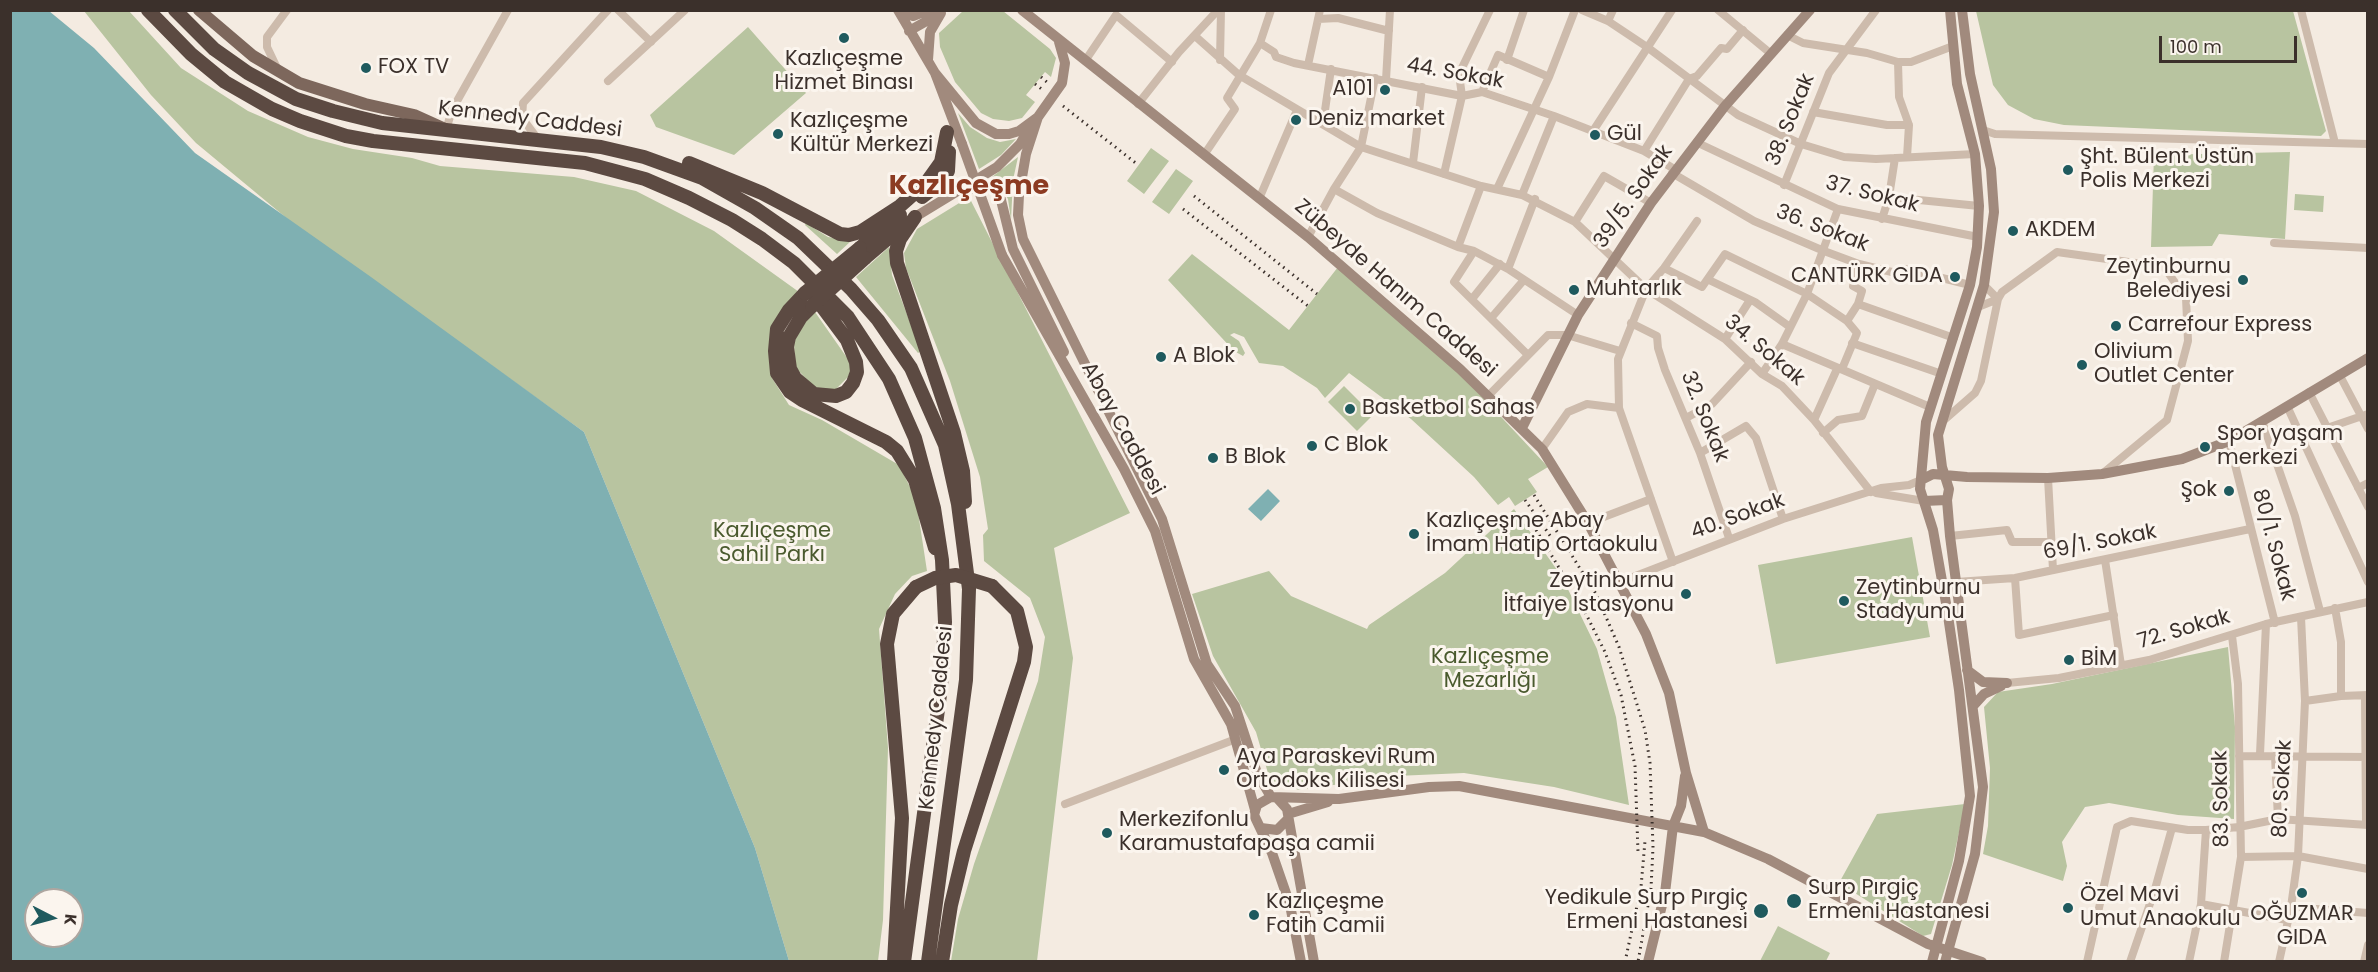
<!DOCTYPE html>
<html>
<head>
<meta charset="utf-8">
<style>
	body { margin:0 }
	#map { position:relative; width:2378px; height:972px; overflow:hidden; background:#f4ebe1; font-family:Poppins,sans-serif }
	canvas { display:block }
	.frame { position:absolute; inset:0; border:12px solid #3b302b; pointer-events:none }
	.north { position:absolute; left:24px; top:888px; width:60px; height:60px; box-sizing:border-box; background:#fbf5ee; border:2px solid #aea6a0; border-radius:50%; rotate:96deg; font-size:16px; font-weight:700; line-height:24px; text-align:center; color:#3b302b }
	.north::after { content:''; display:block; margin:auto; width:21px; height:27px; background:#1f5a5e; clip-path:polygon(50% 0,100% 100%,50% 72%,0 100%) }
	.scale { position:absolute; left:2159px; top:36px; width:138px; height:27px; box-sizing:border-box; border:3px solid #3b302b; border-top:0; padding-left:8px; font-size:18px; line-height:21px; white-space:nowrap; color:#3b302b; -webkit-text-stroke:4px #fbf5ee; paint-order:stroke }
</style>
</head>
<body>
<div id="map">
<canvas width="2378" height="972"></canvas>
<div class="frame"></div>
<div class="north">K</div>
<div class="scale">100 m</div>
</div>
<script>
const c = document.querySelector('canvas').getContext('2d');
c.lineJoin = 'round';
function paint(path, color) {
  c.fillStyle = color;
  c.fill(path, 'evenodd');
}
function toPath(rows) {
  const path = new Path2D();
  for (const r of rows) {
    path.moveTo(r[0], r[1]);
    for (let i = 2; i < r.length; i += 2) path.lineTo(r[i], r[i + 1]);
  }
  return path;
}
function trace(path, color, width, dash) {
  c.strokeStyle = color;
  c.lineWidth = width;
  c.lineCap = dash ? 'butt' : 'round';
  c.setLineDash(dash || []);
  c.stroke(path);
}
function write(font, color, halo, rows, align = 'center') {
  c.font = font + ' Poppins,sans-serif';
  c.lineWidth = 6;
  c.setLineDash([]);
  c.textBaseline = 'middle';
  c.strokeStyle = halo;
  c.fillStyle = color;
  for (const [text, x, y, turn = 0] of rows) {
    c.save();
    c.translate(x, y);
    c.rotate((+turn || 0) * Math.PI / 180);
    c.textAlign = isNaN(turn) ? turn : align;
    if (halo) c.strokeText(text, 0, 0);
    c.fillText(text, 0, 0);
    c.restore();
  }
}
const green = toPath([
	[84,11,129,11,181,68,248,111,308,137,353,149,412,158,440,166,574,177,636,191,714,231,799,292,772,331,772,378,789,405,822,420,899,465,916,499,927,571,912,576,895,594,879,629,888,748,883,920,878,961,789,961,755,848,584,432,290,221,196,143,151,95],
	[963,11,1003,11,1050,49,1056,58,1051,77,1045,72,1026,95,1035,102,1022,118,1009,121,993,119,981,113,955,82,940,47,939,33],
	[1976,11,2293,11,2326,131,2321,136,2064,125,2034,119,2008,105,1993,85],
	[748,27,806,93,734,155,656,127,650,115],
	[958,113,970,127,987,138,1000,142,1016,139,1001,155,979,169],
	[1151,148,1169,161,1144,194,1127,181],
	[2290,152,2285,239,2219,234,2212,246,2151,247,2154,155],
	[1018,157,1013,180,1011,220,1008,199,999,184,988,180],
	[1176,169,1193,181,1169,214,1152,202],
	[2295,194,2324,196,2323,212,2294,210],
	[969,197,1130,513,1054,548,1073,658,1037,961,951,961,958,919,974,864,1038,681,1045,637,1030,598,984,561,983,535,988,529,980,477,950,381,906,268,904,253,917,229],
	[806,223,828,237,851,241,837,254,805,225],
	[889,247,892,275,921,351,918,353,856,277],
	[1192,254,1289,330,1338,267,1460,373,1548,467,1528,479,1537,492,1515,506,1509,497,1498,505,1474,477,1411,419,1349,373,1325,398,1317,388,1283,366,1259,363,1244,337,1234,333,1230,335,1239,341,1245,353,1243,356,1234,351,1168,280],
	[815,312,850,362,851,370,848,377,836,389,829,391,814,387,795,367,794,341,799,329],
	[1344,386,1373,415,1357,431,1328,402],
	[1514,509,1562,577,1597,649,1616,717,1629,805,1554,787,1464,773,1396,776,1299,790,1270,780,1256,732,1213,656,1192,594,1269,571,1291,596,1367,629,1369,625,1445,573],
	[1912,537,1930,637,1776,664,1758,565],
	[2228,647,2235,727,2234,819,2178,815,2109,803,2085,807,2062,842,2067,866,2063,881,1983,854,1988,826,1990,768,1984,707,1998,692,2052,684],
	[1965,804,1952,865,1931,934,1923,936,1839,883,1877,814],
	[1778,926,1830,953,1826,961,1760,961]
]);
const water = toPath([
	[10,11,49,11,94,48,195,153,371,277,584,432,755,848,789,961,11,961],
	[36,900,72,900,72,936,36,936],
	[1268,489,1280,501,1261,521,1248,509]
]);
const street = toPath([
	[618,10,651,42],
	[1582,10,1608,21,1647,47,1738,115,1801,144,1844,157,1876,159,1975,154],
	[1718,10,1770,53],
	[2301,10,2335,143],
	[1318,19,1338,18,1389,31],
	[1608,21,1613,10],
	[1787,35,1803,43,1867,53,1898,62,1911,62,1953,46],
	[1195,36,1239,75,1361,147,1481,186,1522,195,1575,222,1646,289,1725,339,1762,374,1782,386,1814,420,1871,492],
	[1260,43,1274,52,1276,57,1294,63,1462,96,1482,92,1554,116,1644,151,1676,170],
	[1220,60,1221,10],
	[1507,60,1524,10],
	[1085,61,1116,15,1172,62],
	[1898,62,1899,97,1909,125,1907,157],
	[1308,65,1320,10],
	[277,68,267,47,267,37,287,10],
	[1386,80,1390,10],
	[608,81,685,10],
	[1482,92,1498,55,1549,77],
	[1138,104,1179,52,1218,10],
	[452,110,522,118],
	[1813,112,1887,125,1909,125],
	[1323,124,1331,69],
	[446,130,452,110,508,10],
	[1983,130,1995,134,2368,144],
	[1593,131,1672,10],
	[537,138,522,118,523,103,608,10],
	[1698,143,1838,209,1978,237],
	[1644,151,1689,79,1697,76,1721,48,1727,49,1743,30],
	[1204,155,1235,109,1227,98,1260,43,1271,10],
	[1413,163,1422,87],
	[1672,173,1754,221,1824,251,1859,264,1896,273,1906,269,1970,285],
	[1444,174,1462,96,1459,74,1490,10],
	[1784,185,1829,73,1876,10],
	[1334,189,1377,213,1458,247,1474,251,1508,269,1578,315],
	[1497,189,1549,77,1575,10],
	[1522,195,1554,116],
	[1889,197,1979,206],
	[1259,199,1297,110],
	[1882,219,1889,197,1895,158],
	[1575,222,1604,176,1651,203],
	[1308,237,1334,189,1361,147,1375,78],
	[2274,243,2368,248],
	[1458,247,1481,186],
	[1474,251,1454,282,1527,354],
	[1859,264,1853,286,1862,291,1858,304,1954,338],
	[1664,268,1702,287,1725,254,1807,294,1847,321,1857,333,1842,369],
	[1508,269,1535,199],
	[1709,280,1755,302,1790,327],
	[1472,299,1500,264],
	[1978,307,1998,299,2002,292,2057,252,2164,267,2186,298,2188,341,2167,420,2102,474],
	[1492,317,1523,281],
	[1847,321,1858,304],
	[1631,323,1657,336,1658,348,1665,370,1700,453,1729,538],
	[1725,339,1750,300],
	[1852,343,1942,374],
	[1782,344,1930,407],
	[1762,374,1782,344,1807,294,1838,209],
	[2339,374,2368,429],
	[2309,392,2368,507],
	[1489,395,1548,335,1567,335,1620,351],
	[2287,406,2368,582],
	[1686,418,1712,404,1751,362],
	[1814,420,1837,369],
	[1943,421,1975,393,1981,381,1998,299,1984,285],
	[2262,421,2295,516,2320,611],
	[2327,428,2368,414],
	[1823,433,1838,420,1862,416,1875,384],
	[2229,441,2275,623],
	[1542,449,1568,412,1587,404,1619,408],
	[1700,453,1746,426,1756,438,1783,519],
	[2048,478,2053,570],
	[2358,488,2368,483],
	[1876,493,1924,501],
	[1588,523,1651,499],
	[1950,536,2007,530,2012,542,2051,542],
	[2105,560,2121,665],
	[1673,562,1619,408,1618,359,1646,289,1664,268,1697,221],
	[2015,578,2019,635,2114,615],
	[1620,582,1783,519,1881,488,1909,485,1921,480],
	[1956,582,2015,578,2250,529],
	[2335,608,2341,642,2341,696],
	[2007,683,2059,678,2149,660,2266,624,2368,602],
	[2365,696,2366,825],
	[2305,701,2341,696,2368,695],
	[2260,754,2266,624],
	[2239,756,2368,757],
	[2275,756,2278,819],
	[1065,804,1236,739],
	[2241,857,2298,856,2368,869],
	[2201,904,2287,920],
	[2291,907,2368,913],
	[2087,962,2117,827,2131,821,2188,830,2206,830,2239,827,2278,819,2368,825],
	[2130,962,2155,889,2172,828],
	[2189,962,2201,904,2206,830],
	[2224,962,2241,857,2238,684,2232,636],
	[2279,962,2291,907,2298,856,2305,701,2301,617],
	[2364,962,2368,945]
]);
const secondary = toPath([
	[898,10,935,73,962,144],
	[1022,10,1308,237,1460,369,1542,449,1588,523,1646,634,1669,693,1686,773,1704,832],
	[899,11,913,16,928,10],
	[909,31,939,14],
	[928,60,930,32,941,13],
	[935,73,976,123,996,134,1009,134,1019,131,1038,117,1062,83,1065,63,1059,42],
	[1038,117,1026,154,1019,195,1018,215,1023,239,1162,519,1207,664,1235,706,1257,773,1271,797],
	[961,190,986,187,995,190,1000,196,1013,249,1064,352],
	[915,217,997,167,1020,144,1029,129],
	[1002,255,1124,469,1155,531,1194,659,1231,724,1255,810],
	[1522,428,1578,315,1651,203,1725,106,1810,10],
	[1921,480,1933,474,1967,477,2048,478,2102,474,2182,459,2229,441,2368,358],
	[1924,501,1947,500],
	[1967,670,1983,682,2007,683],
	[1974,705,1984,694,2001,686],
	[1277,798,1287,809,1314,962],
	[1288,814,1328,802],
	[1261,828,1277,830,1287,820],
	[1301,962,1290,905,1272,853,1254,815,1257,805,1271,797,1339,799,1429,787,1459,786,1704,832,1768,859,1928,944,1982,962],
	[1648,962,1665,893,1673,826,1681,806,1685,776],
	[1932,962,1959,861,1970,796,1959,690,1947,609,1933,530,1920,489,1926,422,1970,285,1977,247,1979,206,1975,154,1957,84,1950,10],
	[1945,962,1975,854,1983,787,1950,536,1947,500,1949,489,1942,467,1938,435,1984,285,1994,212,1991,169,1970,74,1962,10]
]);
const primary = toPath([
	[199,10,253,56,299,83,365,104,414,115,445,129]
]);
const highway = toPath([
	[148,10,191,54,225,82,272,109,300,121,346,136,373,141,585,163,645,179,689,198,732,220,762,239,794,263,848,317,889,379,915,438,934,508,942,560,945,622,941,687,904,962],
	[175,10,214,49,248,73,296,99,333,111,382,123,601,147,644,157,702,178,755,208,798,238,851,289,878,320,911,368,945,445,958,504,969,589,966,680,928,962],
	[689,163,762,193,840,234,849,235,860,232,900,206,926,183,941,162,947,132],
	[922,197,941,182,948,171,949,152],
	[915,217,900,239,896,251,897,263,954,433,963,471,965,502],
	[860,248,900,215],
	[865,258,906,223],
	[805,293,789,310,777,329,775,351,777,373,790,392,802,400,886,442,897,451,915,480,935,548],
	[812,293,847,340,856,362,857,372,853,383,846,392,836,396,814,394,795,378,790,369,787,347,789,337,801,317,812,306],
	[894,962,902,818,887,644,893,614,916,587],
	[942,962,951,905,964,851,1024,662,1026,647,1017,611,992,586]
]);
const rail = toPath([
	[1041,77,1049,84],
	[1035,84,1043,90],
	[1063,106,1137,164],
	[1194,196,1317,294],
	[1183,209,1308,306],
	[1534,495,1596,594,1619,647,1645,730,1650,763,1653,847,1651,888,1638,962],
	[1525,500,1551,537],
	[1536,530,1580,602,1605,652,1621,695,1635,766,1638,852],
	[1625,962,1641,887,1645,841]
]);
const secondaryBridge = toPath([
	[962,144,1002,255]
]);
const highwayBridge = toPath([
	[805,293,860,248],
	[812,306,865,258],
	[916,587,935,578,956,575,992,586]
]);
const markers = [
	[844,38,6,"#1f5a5e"],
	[366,68,6,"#1f5a5e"],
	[1385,90,6,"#1f5a5e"],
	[1296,120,6,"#1f5a5e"],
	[778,134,6,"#1f5a5e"],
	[1595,135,6,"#1f5a5e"],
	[2068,170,6,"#1f5a5e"],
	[2013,231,6,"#1f5a5e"],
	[1955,277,6,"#1f5a5e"],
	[2243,280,6,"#1f5a5e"],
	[1574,290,6,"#1f5a5e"],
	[2116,326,6,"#1f5a5e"],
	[1161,357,6,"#1f5a5e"],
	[2082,365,6,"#1f5a5e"],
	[1350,409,6,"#1f5a5e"],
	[1312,446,6,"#1f5a5e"],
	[2205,447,6,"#1f5a5e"],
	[1213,458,6,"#1f5a5e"],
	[2229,491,6,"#1f5a5e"],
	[1414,534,6,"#1f5a5e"],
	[1686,594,6,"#1f5a5e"],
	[1844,601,6,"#1f5a5e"],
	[2069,660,6,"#1f5a5e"],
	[1224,770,6,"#1f5a5e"],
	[1107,833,6,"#1f5a5e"],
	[2302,893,6,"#1f5a5e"],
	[1794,901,8,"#1f5a5e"],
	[2068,908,6,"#1f5a5e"],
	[1761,911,8,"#1f5a5e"],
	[1254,915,6,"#1f5a5e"]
];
const poiNames = [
	["Kazlıçeşme",844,60,"center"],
	["Hizmet Binası",844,84,"center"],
	["FOX TV",378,68],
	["A101",1373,90,"right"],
	["Deniz market",1308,120],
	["Kazlıçeşme",790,122],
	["Kültür Merkezi",790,146],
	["Gül",1607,135],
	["Şht. Bülent Üstün",2080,158],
	["Polis Merkezi",2080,182],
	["AKDEM",2025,231],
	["Zeytinburnu",2231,268,"right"],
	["Belediyesi",2231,292,"right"],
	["CANTÜRK GIDA",1943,277,"right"],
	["Muhtarlık",1586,290],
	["Carrefour Express",2128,326],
	["Olivium",2094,353],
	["Outlet Center",2094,377],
	["A Blok",1173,357],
	["Basketbol Sahas",1362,409],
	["Spor yaşam",2217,435],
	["merkezi",2217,459],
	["C Blok",1324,446],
	["B Blok",1225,458],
	["Şok",2217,491,"right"],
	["Kazlıçeşme Abay",1426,522],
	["İmam Hatip Ortaokulu",1426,546],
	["Zeytinburnu",1674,582,"right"],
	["İtfaiye İstasyonu",1674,606,"right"],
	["Zeytinburnu",1856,589],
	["Stadyumu",1856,613],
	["BİM",2081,660],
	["Aya Paraskevi Rum",1236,758],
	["Ortodoks Kilisesi",1236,782],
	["Merkezifonlu",1119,821],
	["Karamustafapaşa camii",1119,845],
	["Surp Pırgiç",1808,889],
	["Ermeni Hastanesi",1808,913],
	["Özel Mavi",2080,896],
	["Umut Anaokulu",2080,920],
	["Yedikule Surp Pırgiç",1748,899,"right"],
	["Ermeni Hastanesi",1748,923,"right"],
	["Kazlıçeşme",1266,903],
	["Fatih Camii",1266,927],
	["OĞUZMAR",2302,915,"center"],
	["GIDA",2302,939,"center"]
];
const streetNames = [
	["44. Sokak",1455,74,10],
	["Kennedy Caddesi",530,120,7],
	["38. Sokak",1791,120,-68],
	["37. Sokak",1872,195,14],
	["39/5. Sokak",1634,197,-55],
	["36. Sokak",1822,229,21],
	["Zübeyde Hanım Caddesi",1395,289,41],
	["34. Sokak",1764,351,40],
	["32. Sokak",1704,417,68],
	["Abay Caddesi",1122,429,61],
	["40. Sokak",1738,517,-20],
	["69/1. Sokak",2100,543,-11],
	["80/1. Sokak",2273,545,75],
	["72. Sokak",2184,630,-16],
	["Kennedy Caddesi",937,718,-84],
	["80. Sokak",2283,789,-87],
	["83. Sokak",2222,799,-91]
];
const parkNames = [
	["Kazlıçeşme",772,532],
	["Sahil Parkı",772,556],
	["Kazlıçeşme",1490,658],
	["Mezarlığı",1490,682]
];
const districtNames = [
	["Kazlıçeşme",969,187]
];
paint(green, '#b8c4a0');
paint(water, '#7fb0b2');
trace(street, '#cdbbac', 8);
trace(secondary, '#a18a7d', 10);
trace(primary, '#7d675c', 12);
trace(highway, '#5c4a42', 14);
trace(rail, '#3b302b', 3, [1.5, 4.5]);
trace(secondaryBridge, '#a18a7d', 10);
trace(highwayBridge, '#5c4a42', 14);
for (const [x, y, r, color] of markers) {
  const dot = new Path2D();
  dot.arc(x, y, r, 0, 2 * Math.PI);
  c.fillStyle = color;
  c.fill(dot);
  trace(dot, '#fbf5ee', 2);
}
write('21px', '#3b302b', '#fbf5ee', poiNames, 'left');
write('21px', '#3b302b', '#fbf5ee', streetNames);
write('21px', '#4a5a2e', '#fbf5ee', parkNames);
write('bold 27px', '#8c3b22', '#fbf5ee', districtNames);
</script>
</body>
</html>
